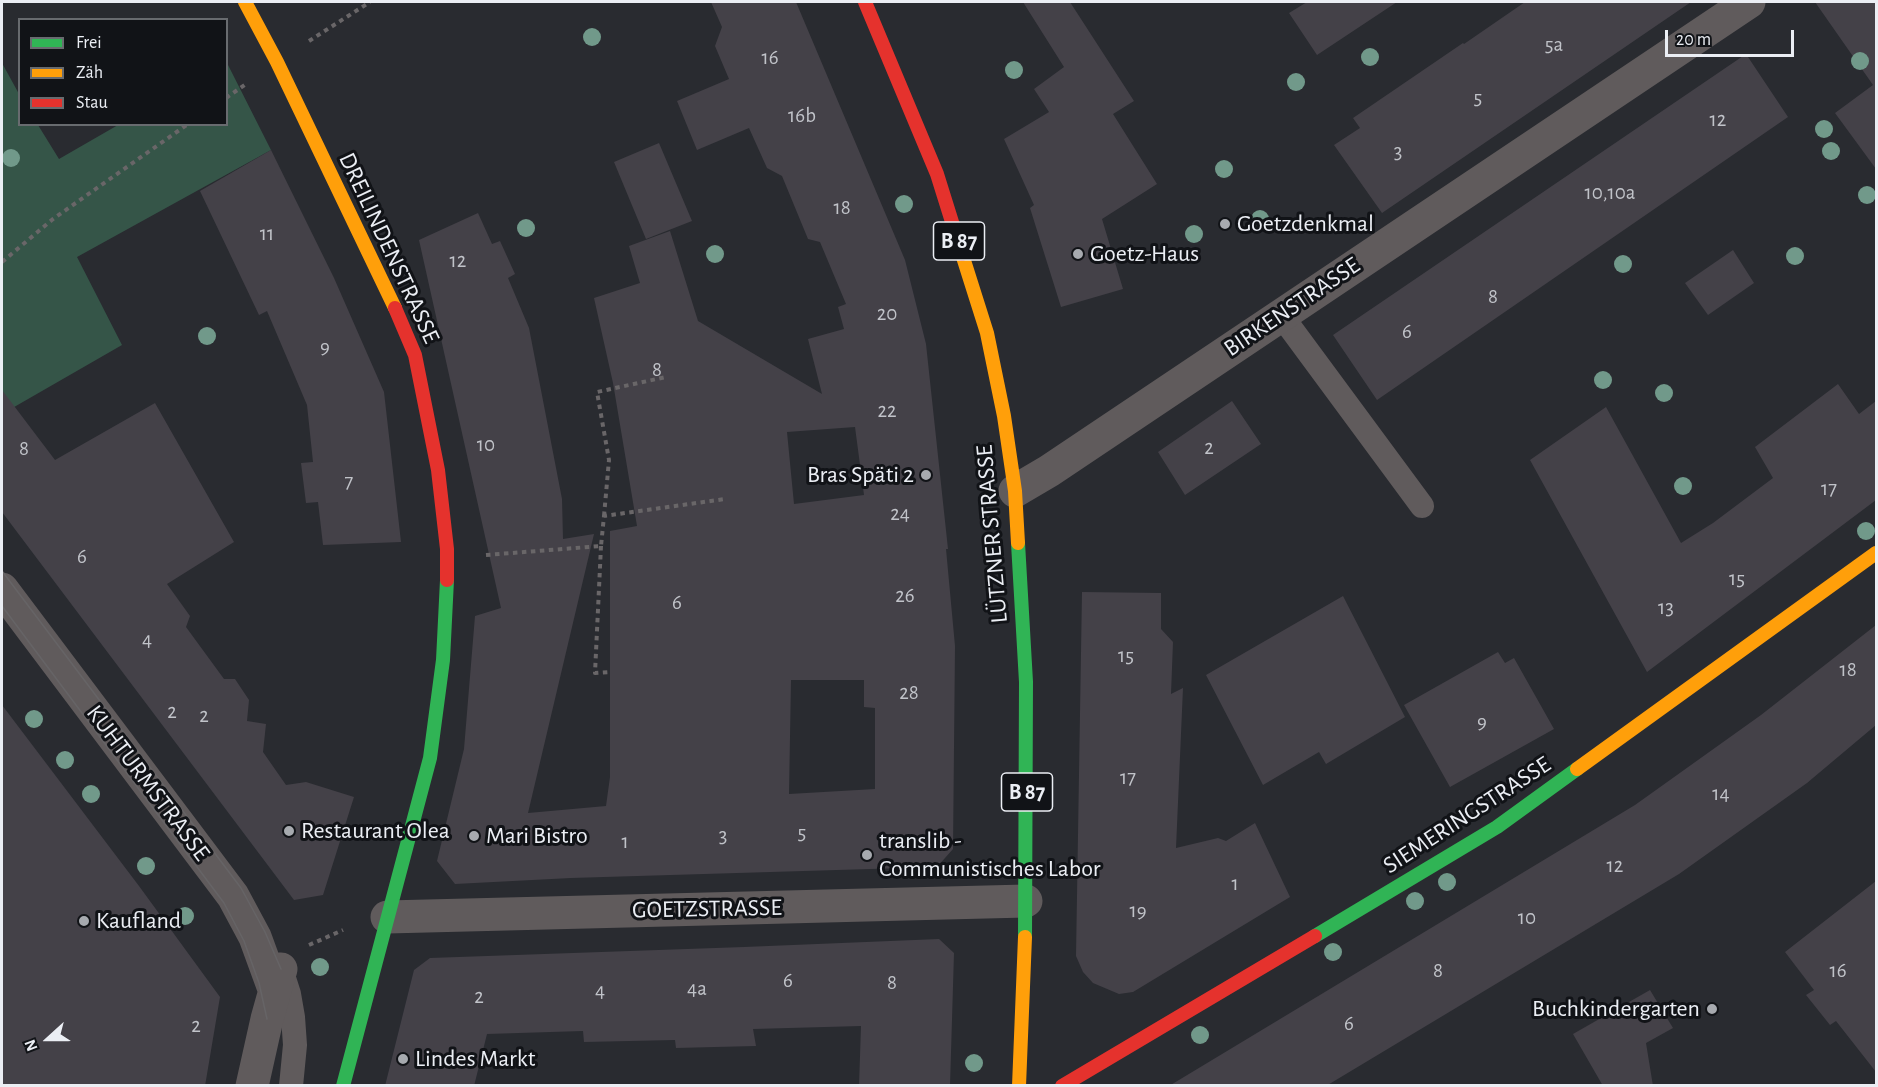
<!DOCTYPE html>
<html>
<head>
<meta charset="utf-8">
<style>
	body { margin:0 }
	#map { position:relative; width:1878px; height:1087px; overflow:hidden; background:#292b30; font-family:"Alegreya Sans",sans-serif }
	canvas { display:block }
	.frame { position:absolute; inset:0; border:3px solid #ebeef4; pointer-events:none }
	.legend { position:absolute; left:18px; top:18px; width:210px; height:108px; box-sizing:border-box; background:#111317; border:2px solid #686b6f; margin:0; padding:8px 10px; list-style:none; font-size:18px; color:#ebeef4 }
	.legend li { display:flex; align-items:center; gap:12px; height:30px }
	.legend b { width:30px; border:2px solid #686b6f }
	.north { position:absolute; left:18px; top:1009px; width:60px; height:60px; -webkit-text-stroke:4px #111317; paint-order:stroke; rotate:249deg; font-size:16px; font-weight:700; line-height:24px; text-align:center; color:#ebeef4 }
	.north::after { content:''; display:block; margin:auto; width:21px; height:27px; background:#ebeef4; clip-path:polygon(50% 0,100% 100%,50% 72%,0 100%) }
	.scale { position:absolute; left:1665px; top:30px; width:129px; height:27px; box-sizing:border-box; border:3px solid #ebeef4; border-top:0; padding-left:8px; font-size:18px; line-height:21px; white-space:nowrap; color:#ebeef4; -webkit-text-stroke:4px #111317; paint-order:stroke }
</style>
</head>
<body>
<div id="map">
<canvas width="1878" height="1087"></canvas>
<div class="frame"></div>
<ul class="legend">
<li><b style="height:8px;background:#30b455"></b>Frei</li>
<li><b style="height:8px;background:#ff9f0a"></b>Zäh</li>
<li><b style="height:8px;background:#e5322d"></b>Stau</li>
</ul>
<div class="north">N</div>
<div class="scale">20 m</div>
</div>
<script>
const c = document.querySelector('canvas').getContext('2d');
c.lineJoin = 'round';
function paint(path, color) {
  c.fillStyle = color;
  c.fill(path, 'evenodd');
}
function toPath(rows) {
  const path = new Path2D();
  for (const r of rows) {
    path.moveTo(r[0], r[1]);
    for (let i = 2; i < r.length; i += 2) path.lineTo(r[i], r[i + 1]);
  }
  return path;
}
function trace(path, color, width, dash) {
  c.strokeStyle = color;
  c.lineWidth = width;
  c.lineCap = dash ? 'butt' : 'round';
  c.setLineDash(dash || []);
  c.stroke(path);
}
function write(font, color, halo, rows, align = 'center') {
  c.font = font + ' "Alegreya Sans",sans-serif';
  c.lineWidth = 6;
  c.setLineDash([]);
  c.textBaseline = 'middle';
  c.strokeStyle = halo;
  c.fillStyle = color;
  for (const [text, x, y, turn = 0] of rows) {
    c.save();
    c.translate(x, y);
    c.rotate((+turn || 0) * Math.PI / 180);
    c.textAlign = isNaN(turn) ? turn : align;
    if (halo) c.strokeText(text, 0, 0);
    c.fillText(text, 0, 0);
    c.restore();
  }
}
const green = toPath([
	[2,63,19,94,20,124,38,125,59,159,118,125,226,124,227,63,271,150,77,257,122,345,2,414]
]);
const building = toPath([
	[711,2,796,2,905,260,926,344,948,549,946,549,955,646,953,849,937,867,571,878,455,884,437,861,464,749,475,616,501,608,419,240,478,213,492,244,500,241,515,274,508,278,529,328,562,499,563,539,594,534,528,813,606,806,610,777,610,531,637,526,613,383,594,298,640,283,629,246,670,231,698,321,822,394,808,339,844,329,838,307,846,304,820,242,808,239,782,176,767,168,749,128,697,150,677,101,729,79,715,46,722,27],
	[855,427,864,495,794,504,787,432],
	[791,680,864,680,864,707,875,708,875,789,789,794],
	[1023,2,1070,2,1134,101,1113,114,1157,184,1102,219,1123,289,1061,307,1030,208,1034,205,1004,139,1049,112,1034,89,1064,67],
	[1307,2,1397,2,1317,55,1289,13],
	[1525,2,1691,2,1382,213,1334,145,1360,128,1353,118,1463,43,1464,44],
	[1815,2,1876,2,1876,169,1835,113,1873,85],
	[1746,54,1788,117,1377,400,1333,335],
	[659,143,692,221,646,239,614,162],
	[271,150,334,278,384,392,401,542,323,545,318,502,306,503,301,463,313,462,307,405,267,311,259,315,200,191],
	[1733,250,1754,283,1708,315,1685,283],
	[1838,384,1859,414,1876,401,1876,500,1647,672,1530,460,1606,407,1681,543,1713,523,1773,478,1755,447],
	[2,390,55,460,155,403,234,542,167,584,190,616,186,627,224,679,235,679,249,700,247,721,266,724,263,752,286,785,306,782,354,797,323,895,294,900,2,512],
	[1232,401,1261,444,1185,495,1158,452],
	[1082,592,1161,593,1161,629,1173,642,1171,694,1183,688,1176,848,1218,838,1226,841,1255,823,1290,897,1133,992,1119,994,1093,983,1083,972,1076,956],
	[1343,596,1405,717,1326,764,1319,752,1263,785,1206,675],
	[1876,625,1876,725,1807,783,1679,874,1326,1086,1169,1086,1635,805,1761,715],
	[1498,652,1505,663,1514,658,1554,729,1450,787,1404,705],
	[2,705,139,886,220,997,205,1086,2,1086],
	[1876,881,1876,1072,1836,1021,1830,1025,1806,995,1814,990,1785,952],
	[939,939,954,953,950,1086,859,1086,861,1026,753,1029,756,1046,715,1047,676,1048,675,1040,584,1042,583,1031,487,1034,474,1086,385,1086,414,970,430,958,744,947],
	[1650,990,1673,1028,1646,1043,1653,1086,1603,1086,1573,1034]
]);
const path = toPath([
	[309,41,370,2],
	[226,98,246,84],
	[2,262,53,219,188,124],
	[604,516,609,460,597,392,666,377],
	[601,546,595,673,610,672],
	[486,555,601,546,604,516,725,499],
	[309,945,343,930]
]);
const lane = toPath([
	[1281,315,1422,506],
	[281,969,289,994,293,1017,295,1045,291,1086]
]);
const street = toPath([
	[1015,491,1049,471,1749,2],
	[2,589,233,896,255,937,274,989],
	[387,917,1026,901],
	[252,1086,267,1019,281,969]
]);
const fast = toPath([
	[1018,543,1026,682,1025,937],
	[1315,936,1497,827,1577,769],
	[343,1086,430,758,443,660,447,580]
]);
const slow = toPath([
	[245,2,277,62,395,308],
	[962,254,987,333,1004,416,1015,491,1018,543],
	[1577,769,1876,553],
	[1019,1086,1025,937]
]);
const jam = toPath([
	[865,2,937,174,962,254],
	[395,308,415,355,438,470,447,549,447,580],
	[1062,1086,1315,936]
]);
const tram = toPath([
	[2,571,241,888,265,932,281,969],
	[2,606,224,903,244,941,259,983,267,1019]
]);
const trees = [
	[592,37],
	[1370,57],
	[1860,61],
	[1014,70],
	[1296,82],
	[1824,129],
	[1831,151],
	[11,158],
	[1224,169],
	[1867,195],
	[904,204],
	[1260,219],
	[526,228],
	[1194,234],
	[715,254],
	[1795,256],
	[1623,264],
	[207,336],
	[1603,380],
	[1664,393],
	[1683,486],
	[1866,531],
	[34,719],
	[65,760],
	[91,794],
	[146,866],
	[1447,882],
	[1415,901],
	[185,916],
	[1333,952],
	[320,967],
	[1200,1035],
	[974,1063]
];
const markers = [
	[1225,224,6,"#a7aaaf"],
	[1078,254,6,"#a7aaaf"],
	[926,475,6,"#a7aaaf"],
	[289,831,6,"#a7aaaf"],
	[474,836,6,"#a7aaaf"],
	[867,855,6,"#a7aaaf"],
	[84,921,6,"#a7aaaf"],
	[1712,1009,6,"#a7aaaf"],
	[403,1059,6,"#a7aaaf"]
];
const numberNames = [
	["5a",1554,45],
	["16",770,58],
	["5",1478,98],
	["16b",802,116],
	["12",1718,120],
	["3",1398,152],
	["10,10a",1610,193],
	["18",842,208],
	["11",267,234],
	["12",458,261],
	["8",1493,297],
	["20",887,314],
	["6",1407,332],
	["9",325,347],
	["8",657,370],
	["22",887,411],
	["10",486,445],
	["2",1209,448],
	["8",24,449],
	["7",349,482],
	["17",1829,489],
	["24",900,514],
	["6",82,557],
	["15",1737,579],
	["26",905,596],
	["6",677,603],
	["13",1666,608],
	["4",147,640],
	["15",1126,656],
	["18",1848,670],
	["28",909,693],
	["2",172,712],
	["2",204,716],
	["9",1482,722],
	["17",1128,778],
	["14",1721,794],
	["5",802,833],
	["3",723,836],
	["1",625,842],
	["12",1615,866],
	["1",1235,884],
	["19",1138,911],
	["10",1527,918],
	["8",1438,971],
	["16",1838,971],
	["6",788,981],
	["8",892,983],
	["4a",697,989],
	["4",600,991],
	["2",479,997],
	["6",1349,1024],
	["2",196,1026]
];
const shields = [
	[959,241,51],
	[1027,792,51]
];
const shieldNames = [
	["B 87",959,241],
	["B 87",1027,792]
];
const poiNames = [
	["Goetzdenkmal",1237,224],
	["Goetz-Haus",1090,254],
	["Bras Späti 2",914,475,"right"],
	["Restaurant Olea",301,831],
	["Mari Bistro",486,836],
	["translib -",879,841],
	["Communistisches Labor",879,869],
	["Kaufland",96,921],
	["Buchkindergarten",1700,1009,"right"],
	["Lindes Markt",415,1059]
];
const streetNames = [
	["DREILINDENSTRASSE",389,248,65],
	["BIRKENSTRASSE",1292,307,-34],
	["LÜTZNER STRASSE",992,534,-95],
	["KUHTURMSTRASSE",148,783,53],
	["SIEMERINGSTRASSE",1467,815,-33],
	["GOETZSTRASSE",707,909,-1]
];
paint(green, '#355548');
paint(building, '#444148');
trace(path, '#696668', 4, [4.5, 4.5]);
trace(lane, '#605b5c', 24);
trace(street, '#605b5c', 33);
trace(fast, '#30b455', 14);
trace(slow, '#ff9f0a', 14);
trace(jam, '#e5322d', 14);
trace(tram, '#666466', 1.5);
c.fillStyle = '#71998a';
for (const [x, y] of trees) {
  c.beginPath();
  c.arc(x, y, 9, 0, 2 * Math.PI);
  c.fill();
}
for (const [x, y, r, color] of markers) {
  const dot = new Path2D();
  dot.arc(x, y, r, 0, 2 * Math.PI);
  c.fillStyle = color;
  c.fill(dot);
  trace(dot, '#111317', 2);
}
write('21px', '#c1c3c9', null, numberNames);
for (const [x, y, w] of shields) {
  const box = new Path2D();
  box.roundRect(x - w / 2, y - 19, w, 38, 4.5);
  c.fillStyle = '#111317';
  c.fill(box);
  trace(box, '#ebeef4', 1.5);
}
write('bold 22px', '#ebeef4', null, shieldNames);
write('24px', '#ebeef4', '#111317', poiNames, 'left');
write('24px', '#ebeef4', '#111317', streetNames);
</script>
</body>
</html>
